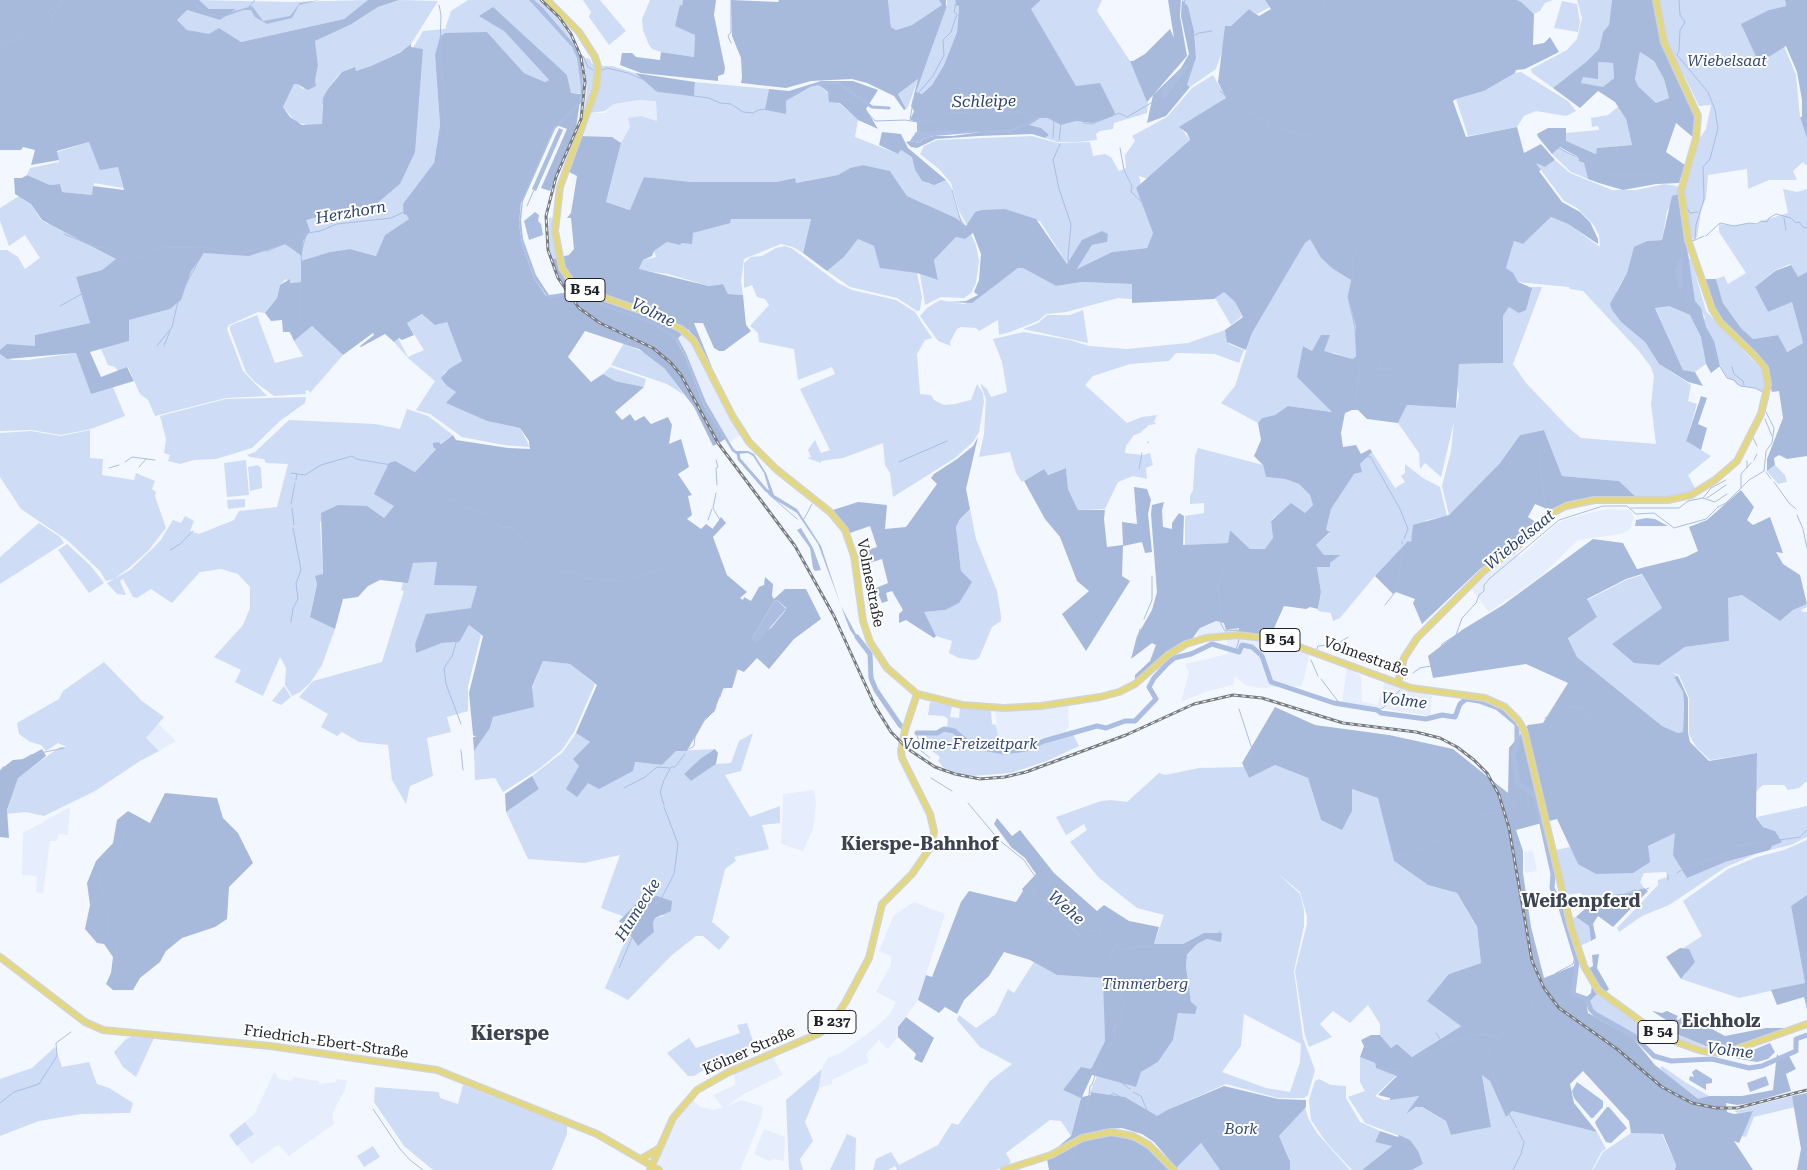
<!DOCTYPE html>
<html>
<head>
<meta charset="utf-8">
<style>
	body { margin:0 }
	canvas { display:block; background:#f3f7ff }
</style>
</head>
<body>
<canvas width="1807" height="1170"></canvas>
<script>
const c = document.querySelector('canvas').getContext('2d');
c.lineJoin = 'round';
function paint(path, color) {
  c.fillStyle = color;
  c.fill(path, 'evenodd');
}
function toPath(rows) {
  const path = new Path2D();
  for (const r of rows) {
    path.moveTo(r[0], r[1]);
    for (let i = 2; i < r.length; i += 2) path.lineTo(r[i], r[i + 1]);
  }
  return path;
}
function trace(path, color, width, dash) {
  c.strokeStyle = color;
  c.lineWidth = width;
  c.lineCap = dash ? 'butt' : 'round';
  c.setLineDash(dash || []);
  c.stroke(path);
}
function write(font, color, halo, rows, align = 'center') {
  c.font = font + ' "Roboto Serif",serif';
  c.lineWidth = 4;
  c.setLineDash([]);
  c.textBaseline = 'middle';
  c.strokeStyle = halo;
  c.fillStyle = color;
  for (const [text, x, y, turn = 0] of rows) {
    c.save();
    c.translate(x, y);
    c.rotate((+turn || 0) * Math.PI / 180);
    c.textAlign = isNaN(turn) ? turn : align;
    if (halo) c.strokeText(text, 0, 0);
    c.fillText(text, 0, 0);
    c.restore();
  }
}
const built = toPath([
	[639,100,656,100,657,121,641,116,630,127,621,143,612,137,579,136,589,113,605,113,614,104],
	[684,334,693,342,705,363,731,419,741,435,730,442,706,402,686,353,678,338],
	[1607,509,1630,510,1634,517,1630,530,1620,534,1578,540,1540,577,1489,612,1471,588,1483,574,1513,551,1520,557,1556,524,1566,519],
	[1217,621,1239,628,1239,634,1310,653,1302,686,1260,688,1245,685,1235,676,1233,685,1205,692,1181,702,1189,672,1185,664,1228,654,1226,633,1196,638,1200,628],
	[1347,667,1361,676,1362,701,1377,705,1385,681,1432,696,1430,716,1342,702],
	[1068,705,1069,726,1064,734,1014,748,999,747,995,710,1021,711],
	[158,723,176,741,159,751,146,738],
	[814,790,816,804,813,829,803,851,781,844,783,794],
	[70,807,68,835,58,834,57,841,50,841,43,894,36,892,37,876,22,875,23,833],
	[1533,850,1537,871,1525,873,1524,852],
	[914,902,945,914,918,1000,898,1027,898,1037,888,1049,879,1040,866,1054,869,1062,832,1080,832,1084,819,1088,823,1066,828,1058,839,1054,874,1029,891,1013,896,1002,876,992,891,965,891,956,879,951,894,915],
	[772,1056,783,1075,742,1095,727,1106,742,1100,763,1107,761,1119,740,1170,665,1170,660,1167,657,1162,668,1135,676,1119,692,1099,699,1106,712,1110,723,1108,713,1095,735,1085,734,1073],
	[274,1072,279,1079,292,1081,293,1077,319,1081,319,1084,336,1082,336,1079,347,1080,345,1090,332,1114,334,1124,289,1156,278,1145,251,1164,238,1146,254,1134,245,1122,255,1113],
	[764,1129,785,1137,784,1161,772,1159,771,1162,754,1154]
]);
const green = toPath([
	[199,0,289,2,368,0,344,19,241,42,187,30,176,20,187,10,220,20,235,9,209,9],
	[399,0,438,1,411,44,406,49,371,66,356,71,355,68,342,72,337,77,328,89,322,106,322,124,311,126,296,122,283,107,294,84,297,84,303,89,315,81,318,65,315,41,350,25,378,7],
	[468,0,538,0,545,5,557,17,573,40,581,61,584,93,571,93,567,75,519,33,504,31,549,80,545,82,524,73,487,32,435,55,440,125,434,163,407,215,409,219,385,235,377,256,350,249,330,252,301,271,301,282,290,283,286,279,280,285,277,298,265,313,258,312,229,325,227,329,243,371,267,396,226,398,155,416,148,400,140,394,128,367,118,371,115,367,108,365,101,349,129,341,128,320,170,309,181,300,184,261,294,210,375,205,400,184,423,49,413,48,423,31,445,29,451,11],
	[583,0,600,0,626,31,609,45,589,17,591,12],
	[650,0,683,0,682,6,695,35,694,57,661,52,652,49,649,45,643,30,642,19],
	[888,0,939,0,943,5,912,25,896,30,891,27],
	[947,0,955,0,956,5,959,6,957,32,944,65,932,85,922,94,916,92,947,6],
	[1041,0,1102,0,1097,11,1130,61,1148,102,1147,113,1114,123,1113,129,1100,131,1096,134,1097,140,1078,142,1057,142,1045,138,1049,135,1029,125,1036,121,1034,118,1047,118,1061,125,1076,121,1092,123,1076,86,1030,9],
	[1182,0,1265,0,1270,7,1257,14,1249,9,1231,26,1225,26,1224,46,1216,69,1190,87,1187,85,1196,58,1194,31,1188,6],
	[1517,0,1553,0,1545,3,1540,11,1534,14],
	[1577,0,1612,0,1609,25,1603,32,1599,49,1586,62,1553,88,1532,73,1531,69,1567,50,1577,39,1582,18],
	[1657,0,1785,0,1786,6,1769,10,1759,63,1784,46,1796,75,1800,117,1807,138,1807,166,1803,162,1793,171,1797,180,1769,180,1748,189,1747,169,1708,175,1706,198,1701,211,1697,237,1690,241,1682,194,1698,141,1706,129,1711,105,1699,106,1684,75,1681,77,1665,41],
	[1562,1,1577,4,1580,22,1578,32,1554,28],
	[1640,52,1654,61,1664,79,1669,98,1656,103,1638,86,1635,79],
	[583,57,590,59,592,64,596,64,595,79,583,115,587,90],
	[1598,62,1613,63,1614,78,1603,88,1581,83,1582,77],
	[601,66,612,66,635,73,657,92,694,96,695,82,769,89,766,110,786,114,786,101,810,87,819,85,858,120,855,137,898,154,901,150,913,157,915,170,922,181,929,184,946,180,951,187,958,213,966,226,956,218,907,196,890,171,863,165,850,168,838,175,795,183,794,178,776,182,692,182,644,177,631,210,606,202,621,143,630,127,628,118,641,116,657,121,656,101,639,100,614,104,605,111,589,113,600,80],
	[1521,72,1568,101,1576,111,1566,116,1536,111,1524,116,1517,127,1468,136,1456,99,1484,91,1515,73],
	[1213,75,1226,97,1221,103,1180,127,1190,140,1155,181,1139,176,1141,186,1136,188,1153,233,1147,248,1112,252,1077,269,1092,245,1107,242,1102,231,1067,264,1040,221,975,212,967,225,959,211,951,183,939,169,920,154,924,146,937,140,1032,136,1058,143,1090,142,1093,156,1105,154,1111,157,1119,171,1126,168,1125,155,1135,141,1132,136,1167,117,1192,88],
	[918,79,908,107,906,109,898,94],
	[1619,106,1626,119,1632,145,1597,148,1597,154,1565,141,1566,133,1599,130,1598,126,1592,127,1591,118,1608,115],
	[89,142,118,166,123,188,94,183,92,195,62,192,60,184,50,185,27,175,30,168,59,162,57,152],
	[1559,147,1584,163,1588,179,1571,172,1552,154],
	[1555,160,1570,173,1612,190,1637,190,1664,184,1677,186,1679,188,1679,194,1667,211,1662,240,1647,241,1634,248,1627,273,1617,290,1612,310,1621,322,1645,342,1659,364,1691,385,1688,401,1697,404,1686,441,1711,456,1688,475,1696,490,1692,492,1667,499,1637,498,1619,481,1562,476,1544,430,1520,435,1500,463,1449,515,1442,486,1451,451,1454,422,1441,477,1425,463,1420,469,1419,453,1398,423,1407,405,1456,408,1459,396,1457,384,1459,364,1503,363,1503,316,1510,306,1526,303,1531,287,1542,287,1513,364,1526,383,1569,428,1581,438,1656,444,1651,404,1654,376,1651,367,1639,351,1583,291,1570,289,1569,287,1517,282,1506,268,1514,241,1523,244,1551,217,1568,224,1600,247,1599,235,1593,224,1577,208,1564,201,1535,162,1545,167],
	[1783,189,1797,192,1807,189,1807,272,1798,278,1790,264,1774,271,1755,287,1768,312,1792,302,1803,343,1786,352,1778,335,1753,339,1741,328,1723,303,1716,279,1724,276,1728,284,1746,273,1719,232,1719,224,1734,226,1749,223,1757,225,1761,221,1788,213],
	[19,196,31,204,41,220,48,224,53,222,108,252,117,259,102,270,76,277,90,323,35,335,35,346,0,350,0,250,7,250,18,257,25,269,40,258,25,235,9,246,0,221,0,208],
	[549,217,553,219,557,257,552,259,548,240],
	[731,219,811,219,803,253,793,247,781,244,744,259,741,281,743,295,728,294,723,284,709,286,668,274,639,270,643,260,656,257,654,251,667,242,680,245,693,233],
	[971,234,976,245,979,261,976,283,971,293,964,298,941,297,925,305,920,274,938,280,934,260,956,237,965,239],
	[1310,238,1321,258,1333,269,1351,280,1348,297,1356,327,1356,356,1353,359,1334,353,1312,351,1303,346,1322,400,1333,412,1288,406,1275,415,1262,418,1258,423,1221,403,1235,386,1252,333,1305,243],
	[858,239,874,246,901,269,917,273,922,297,920,310,917,311,897,298,850,287,827,271,844,257],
	[785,246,793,249,838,283,852,290,896,300,915,312,932,338,925,340,917,354,920,394,931,395,934,400,944,405,955,404,971,400,977,384,983,393,984,402,979,432,973,442,955,458,893,497,890,473,885,465,883,443,843,458,821,461,821,463,807,458,811,457,808,450,815,440,821,453,830,450,800,389,835,374,832,367,798,380,794,349,759,342,758,333,750,326,769,305,765,299,757,297,752,285,744,288,744,263,751,257,762,256,776,248],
	[1688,259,1691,259,1706,311,1762,370,1765,379,1765,394,1757,389,1737,385,1734,381,1727,378,1722,370,1703,323,1705,317,1689,292],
	[1018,268,1023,268,1056,286,1082,282,1133,284,1133,293,1132,299,1118,298,1066,312,1046,314,1038,321,1010,332,999,335,998,320,979,331,976,328,961,327,957,329,950,342,951,346,938,341,920,316,927,308,940,300,963,304,972,302],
	[1224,292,1235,302,1242,316,1231,325,1215,298],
	[1669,306,1690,315,1705,335,1703,348,1706,364,1695,372,1683,370,1655,307],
	[1083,310,1088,343,1023,329,1038,323,1047,315,1070,315],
	[423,314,447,322,462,361,444,373,447,386,456,392,447,403,487,421,520,428,530,447,504,445,462,437,430,414,416,410,435,381,409,359,394,342,398,338,408,357,424,350,407,323],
	[257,315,275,363,303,356,294,341,312,326,343,355,310,393,308,390,305,391,306,394,274,396,255,382,246,372,230,330,230,326,234,324],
	[1225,330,1229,344,1244,350,1239,363,1215,354,1176,353,1169,361,1130,364,1093,376,1085,385,1127,423,1142,417,1157,415,1154,422,1156,424,1149,425,1140,433,1134,435,1126,446,1125,453,1143,455,1150,453,1153,465,1146,468,1147,479,1133,476,1118,482,1105,509,1078,510,1068,489,1066,468,1047,475,1044,469,1022,482,1016,473,1010,452,979,457,984,434,986,399,980,383,987,389,991,397,1007,392,1002,362,993,339,1024,332,1070,340,1089,346,1127,349,1188,343],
	[624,343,651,356,664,368,684,395,667,384,611,365],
	[76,353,91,393,113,387,125,416,91,429,61,435,31,430,0,431,0,354,12,360,28,360],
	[610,367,646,379,644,387,615,381,603,374],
	[306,397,305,403,280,421,252,448,216,459,194,460,180,464,168,461,170,455,164,453,166,439,160,416,226,399],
	[407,409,428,416,453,435,440,444,415,472,395,462,394,506,384,518,320,522,323,575,315,576,317,584,310,616,335,629,322,665,310,683,300,692,292,696,285,685,286,668,280,657,263,696,235,682,241,670,214,657,243,625,250,608,250,587,238,574,221,569,200,572,172,603,151,589,137,598,133,597,123,579,120,581,126,595,117,594,107,583,130,570,149,552,160,541,173,520,181,523,185,516,194,521,190,531,199,534,234,520,239,511,277,507,288,464,266,463,264,459,250,457,247,455,255,452,289,420,375,424,400,429],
	[90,430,90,458,103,459,102,475,134,480,136,473,155,481,152,489,156,492,155,496,166,528,148,551,129,568,114,579,106,581,100,571,67,540,21,509,0,477,0,433,31,431,61,436],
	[1198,448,1263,465,1266,477,1285,479,1299,484,1310,495,1313,505,1305,513,1291,504,1271,520,1273,538,1265,550,1250,549,1230,530,1228,543,1185,545,1185,516,1204,513,1204,503,1190,504,1190,496,1193,490,1195,456],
	[1372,452,1395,488,1405,482,1401,476,1405,473,1405,464,1423,478,1440,487,1447,516,1427,520,1413,530,1411,543,1408,542,1375,576,1340,618,1333,621,1331,613,1318,611,1321,592,1317,567,1330,563,1338,555,1324,555,1316,545,1330,533,1326,530,1331,509,1360,464],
	[246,460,249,495,227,497,224,463],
	[258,465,261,468,262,488,250,491,248,467],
	[1775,465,1785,475,1787,482,1778,484,1767,471],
	[245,499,245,507,228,509,227,500],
	[970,509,976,539,997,591,1001,616,1001,621,992,627,979,658,974,660,959,658,949,653,952,641,936,636,923,612,945,610,961,571,956,527,960,519],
	[39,523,60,537,64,543,0,584,0,557],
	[67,544,91,566,104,583,89,593,58,550],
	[437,562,435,585,477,586,472,608,427,614,415,644,416,652,442,643,458,642,469,625,481,635,468,686,468,711,447,717,451,732,427,738,433,776,410,786,406,804,392,780,388,745,359,742,342,732,337,736,321,727,328,714,299,697,313,681,382,662,404,591,401,590,403,582,408,583,412,563],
	[1642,575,1662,608,1612,644,1659,665,1685,647,1729,641,1727,598,1742,595,1780,621,1793,610,1807,604,1807,607,1801,610,1803,612,1807,612,1807,781,1799,788,1788,790,1784,785,1763,785,1755,793,1757,753,1710,760,1696,747,1689,734,1689,698,1679,675,1672,672,1678,676,1674,677,1683,692,1684,706,1683,732,1678,733,1662,726,1577,657,1568,637,1597,617,1587,600,1626,580],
	[543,661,570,664,595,684,574,732,562,750,539,769,503,792,495,778,475,780,474,751,490,728,493,717,524,709],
	[104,662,142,701,164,717,146,738,159,751,140,761,95,791,44,816,26,812,6,814,18,777,60,747,67,747,58,743,46,751,41,745,30,742,19,734,17,723,59,699,63,691],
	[284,686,291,697,281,705,272,701],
	[930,702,952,706,950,717,959,718,960,707,991,710,992,724,996,725,1000,747,1014,748,1064,734,1071,730,1079,746,1047,761,1011,773,972,776,957,773,944,768,938,761,940,757,931,750,926,735,922,735,922,731,935,732,947,727,948,719,944,716,928,715],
	[576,733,590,742,580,765,588,783,634,762,662,765,676,751,715,749,701,758,684,774,691,781,716,764,731,763,739,741,753,733,741,771,725,775,750,817,780,806,780,823,762,825,769,849,734,857,736,861,725,869,712,922,730,937,719,950,703,936,696,936,672,955,628,1000,605,988,628,934,638,946,654,932,653,923,655,918,664,916,642,898,625,917,601,908,620,855,584,863,528,859,506,812,539,789,532,776,563,752],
	[1275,765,1308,778,1321,820,1352,789,1379,798,1394,861,1428,885,1457,893,1477,928,1481,963,1449,974,1462,1025,1412,1057,1397,1044,1391,1048,1380,1035,1380,1024,1368,1005,1350,1023,1333,1011,1320,1024,1332,1037,1309,1047,1305,1036,1295,971,1307,924,1307,916,1300,892,1276,872,1300,894,1304,910,1304,926,1294,971,1303,1038,1315,1070,1308,1095,1304,1098,1278,1098,1226,1084,1167,1110,1157,1117,1125,1097,1090,1092,1097,1076,1136,1087,1141,1072,1158,1062,1173,1040,1178,1012,1191,1002,1186,967,1187,956,1197,944,1207,939,1221,941,1204,933,1183,944,1154,944,1164,915,1137,908,1098,877,1070,842,1087,830,1084,824,1066,835,1056,817,1101,801,1111,800,1127,802,1159,773,1165,775,1199,768,1244,767,1249,778],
	[1244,1014,1301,1044,1300,1062,1290,1092,1266,1088,1222,1072,1241,1046],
	[1807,806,1807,837,1791,845,1770,850,1772,846,1781,842,1775,831,1763,827,1757,817],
	[1676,832,1725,862,1756,854,1726,867,1669,905,1642,916,1619,932,1617,928,1658,885,1658,880,1667,877,1666,872,1644,873,1640,882,1644,888,1586,908,1581,893,1566,895,1556,850,1570,847,1578,864,1648,846],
	[1807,840,1807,895,1791,906,1805,983,1739,998,1681,979,1686,974,1682,949,1702,936,1683,901,1728,869,1757,857,1784,850],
	[1576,917,1589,926,1591,941,1580,946,1571,918],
	[1034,962,1057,975,1104,978,1105,1041,1091,1069,1063,1090,1081,1097,1071,1136,1061,1121,1050,1120,1006,1153,1011,1162,1006,1167,996,1170,897,1170,895,1166,888,1170,873,1170,876,1159,891,1152,899,1165,938,1145,952,1123,958,1125,990,1081,1012,1064,980,1047,957,1020,959,1015,976,1028,996,1014,1008,989,1014,993],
	[1598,993,1649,1030,1640,1041,1635,1036,1603,1016,1601,1019,1594,1015,1589,1002],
	[747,1023,754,1044,721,1059,694,1076,688,1076,667,1053,689,1038,696,1048,740,1033,737,1025],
	[1669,1031,1676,1034,1716,1050,1678,1040,1670,1035],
	[131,1037,154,1038,136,1077,123,1067,114,1052,126,1039],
	[55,1047,62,1067,89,1062,97,1084,109,1088,133,1103,130,1113,81,1114,39,1121,0,1136,0,1079,32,1068],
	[1360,1057,1375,1063,1376,1068,1397,1075,1375,1096,1384,1100,1419,1096,1408,1112,1417,1107,1421,1107,1446,1121,1451,1135,1491,1127,1482,1074,1490,1081,1506,1117,1512,1111,1597,1132,1606,1149,1602,1151,1592,1170,1412,1170,1423,1164,1410,1140,1365,1123,1348,1097,1365,1091,1360,1082],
	[1662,1066,1685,1082,1709,1096,1698,1100,1666,1075,1660,1068],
	[822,1069,819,1088,805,1122,813,1141,800,1159,803,1170,789,1170,786,1100],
	[1319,1079,1331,1085,1346,1086,1346,1098,1360,1122,1380,1131,1375,1142,1393,1145,1362,1170,1352,1170,1326,1142,1311,1120,1309,1100,1315,1081],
	[463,1085,567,1126,567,1134,552,1170,433,1170,404,1146,374,1102,375,1087,439,1092,440,1098,458,1104],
	[1792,1096,1795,1107,1754,1117,1746,1137,1741,1136,1753,1111,1738,1113,1734,1111],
	[1305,1107,1308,1118,1317,1133,1350,1170,1290,1170,1290,1160,1279,1136],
	[245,1122,254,1134,237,1146,229,1135],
	[1631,1133,1662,1134,1676,1165,1675,1170,1593,1170,1603,1152],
	[847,1134,856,1138,855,1170,830,1170],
	[1201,1143,1220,1170,1179,1170,1176,1167],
	[373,1146,380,1157,364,1167,357,1156]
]);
const forest = toPath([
	[0,0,199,0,209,9,236,9,220,20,187,10,177,20,187,30,209,34,219,28,241,42,344,19,368,0,399,0,378,7,350,25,315,41,318,65,315,81,316,86,308,90,297,84,294,84,283,107,290,117,302,125,322,124,323,98,328,89,342,72,355,67,356,71,371,66,401,52,411,44,411,47,423,49,415,152,400,184,374,206,339,211,306,220,310,231,303,241,302,256,285,244,249,256,204,253,191,271,181,300,170,309,129,320,129,341,90,352,101,377,127,367,134,381,91,394,76,353,7,359,0,354,0,350,7,344,35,346,35,335,90,323,76,277,102,270,116,259,42,220,31,204,15,194,14,178,22,178,27,175,50,185,60,184,62,192,92,195,93,186,124,190,118,167,100,170,89,142,57,151,59,160,31,165,35,150,23,147,21,150,0,150],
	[683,0,716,0,714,15,725,68,724,74,718,76,718,81,641,73,620,65,622,53,632,53,636,57,660,60,661,52,694,57,695,35,675,26,680,5,682,6],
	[731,0,778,2,779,0,888,0,891,27,896,30,912,25,942,5,939,0,946,0,946,6,956,5,955,0,1041,0,1031,9,1076,86,1100,83,1115,113,1113,116,1092,123,1076,121,1061,125,1047,118,1035,118,1036,121,1029,125,1041,128,1049,135,1045,138,1032,134,979,136,936,139,917,148,911,147,906,142,910,141,920,143,923,139,934,136,953,136,981,132,917,132,917,122,910,120,914,111,911,106,918,79,898,94,906,109,904,110,894,96,867,83,852,79,811,81,786,88,741,83,742,77,741,58,732,36],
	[955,5,959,6,957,32,944,65,932,85,922,94,916,92,947,6],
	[1168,0,1181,0,1180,16,1187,56,1147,102,1130,61,1133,61,1145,54,1170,29,1174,38],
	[1182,0,1188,6,1194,31,1196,58,1187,85,1190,87,1166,116,1147,123,1153,95,1181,68,1189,54,1181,16],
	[1265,0,1517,0,1521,2,1534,14,1533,45,1544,43,1550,37,1559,52,1525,69,1516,70,1515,73,1484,91,1456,99,1453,101,1454,104,1466,137,1517,127,1524,153,1541,144,1555,160,1545,167,1536,163,1541,170,1539,171,1562,202,1580,212,1590,222,1598,239,1598,244,1568,224,1551,217,1523,244,1514,241,1506,268,1513,273,1518,282,1532,288,1526,310,1519,313,1509,307,1503,316,1503,363,1459,364,1456,408,1407,405,1398,423,1367,419,1358,410,1352,410,1345,413,1341,433,1343,447,1356,445,1361,454,1370,449,1372,452,1360,464,1362,472,1354,474,1331,509,1326,530,1330,532,1316,545,1324,555,1340,555,1330,563,1330,567,1317,567,1321,592,1318,609,1310,607,1306,609,1284,606,1271,635,1238,634,1239,628,1226,630,1224,623,1216,621,1200,628,1192,639,1174,648,1135,681,1135,675,1150,661,1156,645,1152,643,1131,659,1137,636,1152,610,1157,592,1151,514,1152,505,1164,502,1162,510,1163,527,1172,529,1172,523,1179,513,1184,516,1183,545,1228,543,1230,530,1250,549,1265,549,1273,538,1271,521,1291,503,1305,513,1313,505,1310,495,1299,484,1285,479,1266,477,1263,465,1254,456,1261,440,1258,423,1262,418,1275,415,1288,406,1332,412,1297,377,1303,346,1312,351,1321,335,1330,335,1324,351,1353,359,1356,356,1356,327,1348,297,1351,280,1333,269,1321,258,1310,239,1305,243,1252,333,1246,350,1227,342,1225,330,1243,317,1235,302,1224,292,1214,299,1132,303,1132,284,1082,282,1056,286,1023,268,1018,268,972,303,948,302,966,301,978,295,974,292,979,280,981,254,973,233,965,239,956,237,934,260,938,280,917,273,880,268,874,246,858,239,844,257,827,271,803,253,811,219,731,219,730,223,693,233,692,244,682,243,680,245,667,242,654,251,652,256,643,260,639,269,709,286,723,284,728,294,743,295,746,325,751,331,724,351,719,351,714,348,703,323,694,323,713,370,696,339,688,329,676,340,685,356,704,405,725,439,721,442,713,446,694,407,664,368,639,349,585,331,568,357,591,382,603,374,615,381,644,387,615,412,622,420,630,414,635,421,644,416,651,424,668,417,672,425,669,444,681,439,689,467,678,474,692,495,688,496,692,515,687,519,701,529,706,524,713,529,721,517,726,523,713,537,727,575,747,592,740,598,743,600,744,597,751,601,759,587,764,585,765,577,773,584,772,596,774,599,785,589,806,589,821,619,794,639,769,669,757,658,744,672,737,669,732,688,723,688,714,712,705,719,687,751,676,751,662,765,635,762,633,771,599,789,588,783,577,797,566,789,579,766,573,759,590,742,576,733,597,685,570,664,543,661,532,687,534,707,493,717,490,728,474,751,473,737,476,737,473,735,469,693,483,636,469,625,459,642,442,643,416,653,415,644,426,614,471,608,477,586,434,585,437,562,413,563,408,583,380,580,368,586,358,597,343,599,335,629,310,617,317,584,315,576,323,574,321,513,338,505,367,506,384,518,394,506,374,494,389,463,395,461,415,472,436,449,433,447,433,443,438,442,441,444,453,435,456,440,508,448,530,449,529,441,520,428,487,421,446,403,456,392,447,386,441,378,449,369,462,361,447,322,435,325,422,314,407,323,414,335,402,340,399,338,394,342,385,334,361,347,360,346,374,335,373,333,343,355,312,326,294,341,290,332,283,332,282,320,271,321,265,313,277,298,280,285,290,279,290,283,301,282,301,261,330,252,350,249,376,256,385,235,409,219,406,214,404,215,403,204,434,163,440,125,435,55,440,37,445,33,487,32,524,73,545,82,549,80,504,31,479,16,493,7,567,75,571,93,581,94,576,128,550,191,541,188,567,129,559,126,555,126,521,203,519,223,522,244,534,278,546,296,566,295,552,259,569,255,574,249,571,218,567,218,571,213,577,176,567,171,579,136,612,137,621,143,606,202,630,210,644,177,692,182,776,182,795,178,796,183,838,175,850,168,863,165,890,171,907,196,956,218,966,226,975,212,982,210,1005,209,1036,219,1067,264,1082,240,1102,231,1108,234,1107,242,1092,245,1077,269,1112,252,1147,248,1153,233,1136,188,1190,140,1187,133,1179,127,1226,98,1218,82,1225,26,1231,26,1249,9,1259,16,1271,9],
	[777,600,786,608,785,611,771,628,752,639,774,601],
	[1612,0,1655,0,1667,56,1696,111,1695,139,1676,123,1666,152,1685,165,1679,183,1656,184,1623,190,1599,183,1588,179,1584,163,1579,161,1578,157,1560,147,1552,154,1538,137,1537,134,1548,128,1566,128,1566,141,1596,154,1597,148,1632,145,1626,119,1615,102,1598,91,1580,108,1553,88,1586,62,1599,49,1603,32,1609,25],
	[1640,52,1654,61,1664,79,1669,98,1656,103,1638,86,1635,79],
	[1598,62,1613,63,1614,78,1603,87,1581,83,1583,77,1598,79],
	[1785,0,1807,0,1807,138,1800,117,1802,117,1802,100,1797,72,1786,46,1759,63,1741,24,1769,10,1786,6],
	[635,73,695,82,694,96,657,92],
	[821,81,853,81,878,90,866,109,878,129,858,120,840,103,829,102,828,92,819,85,810,87,786,101,786,114,765,110,769,89,789,91],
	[882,132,901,134,908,148,946,180,934,185,922,181,915,170,912,157,901,150,898,154,879,145],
	[1679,194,1695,301,1701,308,1706,327,1714,341,1720,366,1711,373,1706,364,1701,337,1690,315,1669,306,1655,308,1683,370,1695,372,1703,386,1688,382,1659,364,1645,342,1621,322,1612,310,1610,304,1627,273,1634,247,1647,241,1662,240,1672,196],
	[1791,265,1798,277,1807,272,1807,456,1787,459,1779,455,1774,458,1775,465,1767,471,1767,459,1783,418,1779,391,1772,392,1766,367,1722,321,1713,309,1703,279,1716,279,1723,303,1741,328,1753,339,1778,335,1787,352,1803,343,1792,302,1768,312,1755,287,1775,271],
	[1701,396,1707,398,1698,424,1707,428,1701,450,1686,441],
	[1544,430,1562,476,1619,481,1637,498,1593,498,1575,501,1552,511,1535,504,1528,517,1537,523,1529,534,1480,569,1422,624,1413,603,1415,599,1396,592,1393,594,1375,576,1408,541,1411,542,1413,525,1449,515,1500,463,1520,435],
	[978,437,966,489,970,509,960,519,956,527,961,571,972,582,959,603,945,610,924,612,936,636,934,638,906,620,899,623,899,614,903,610,892,591,886,593,888,601,882,603,876,588,888,583,882,559,860,566,858,553,877,547,870,526,850,533,833,510,858,502,887,505,885,529,906,527,937,484,931,478,934,474,957,459,973,446],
	[1066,468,1068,489,1078,510,1105,510,1104,519,1107,547,1123,545,1122,522,1137,524,1134,487,1147,489,1151,500,1148,514,1152,552,1145,553,1142,542,1123,546,1122,576,1130,581,1086,651,1062,614,1089,591,1077,581,1060,537,1045,519,1024,481,1044,469,1048,475],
	[1741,490,1754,507,1747,520,1753,525,1770,517,1783,553,1776,552,1783,564,1800,575,1807,604,1793,610,1780,621,1742,595,1728,598,1729,641,1685,647,1659,665,1634,663,1612,644,1662,608,1642,574,1626,579,1587,599,1597,617,1568,638,1577,657,1662,726,1678,733,1683,732,1684,706,1683,692,1674,677,1678,676,1688,698,1688,733,1690,742,1709,761,1757,753,1756,817,1763,827,1775,831,1782,842,1772,846,1770,850,1725,862,1687,878,1673,855,1675,833,1648,846,1650,862,1633,873,1596,874,1578,864,1557,819,1516,830,1523,851,1523,873,1531,927,1544,978,1576,965,1577,975,1573,992,1575,996,1584,999,1591,993,1592,985,1598,993,1589,1002,1587,1007,1588,1013,1633,1038,1655,1065,1698,1099,1709,1096,1742,1096,1773,1090,1777,1054,1781,1059,1789,1056,1796,1069,1786,1074,1791,1091,1750,1103,1737,1105,1726,1103,1727,1112,1734,1114,1753,1111,1739,1143,1734,1141,1753,1170,1675,1170,1676,1165,1663,1134,1631,1133,1629,1121,1583,1071,1570,1084,1574,1103,1597,1132,1512,1111,1506,1117,1490,1081,1482,1075,1491,1127,1451,1135,1446,1121,1422,1107,1416,1107,1406,1114,1419,1096,1390,1100,1390,1098,1378,1095,1397,1076,1376,1068,1375,1063,1360,1057,1364,1046,1361,1040,1371,1035,1380,1035,1391,1048,1397,1044,1412,1057,1461,1026,1427,1001,1449,974,1481,963,1477,927,1457,893,1428,885,1394,861,1378,798,1352,789,1352,811,1342,830,1321,820,1308,778,1275,765,1249,778,1242,763,1275,707,1315,725,1389,735,1453,749,1508,793,1509,748,1528,725,1543,723,1568,683,1526,664,1433,678,1428,656,1462,630,1503,605,1593,539,1623,543,1637,569,1686,557,1698,551,1689,527,1707,520],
	[42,749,46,756,18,778,7,810,9,838,0,837,0,770,13,760,24,759],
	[715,749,718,753,716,764,691,781,684,774,701,758],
	[532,776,539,789,506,812,505,794],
	[165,793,217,798,223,818,238,833,253,863,229,887,227,919,215,927,182,938,166,951,160,962,140,978,133,990,113,990,106,984,111,973,113,957,104,944,97,943,85,929,90,905,87,883,96,861,113,843,117,820,128,811,150,823],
	[997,818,1012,836,1020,830,1054,873,1097,911,1104,905,1129,921,1159,927,1154,944,1183,944,1204,933,1222,933,1221,942,1207,939,1197,944,1187,955,1186,967,1191,1002,1197,1007,1195,1014,1178,1013,1173,1040,1158,1062,1141,1072,1136,1087,1092,1075,1082,1097,1091,1095,1090,1092,1125,1097,1157,1116,1167,1110,1224,1086,1278,1099,1306,1100,1306,1107,1279,1136,1290,1161,1290,1170,1220,1170,1201,1143,1177,1167,1178,1170,1154,1142,1142,1134,1122,1128,1106,1129,1082,1135,1053,1151,1071,1136,1081,1098,1063,1090,1081,1067,1091,1069,1105,1041,1103,978,1057,975,1030,960,1004,952,989,976,964,1000,957,1014,945,1007,939,1013,918,1000,926,975,932,977,961,902,969,891,1016,902,1023,891,1022,889,1036,874,1025,858,1011,847,994,824],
	[1644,888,1648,891,1613,927,1598,916,1593,924,1596,938,1591,941,1589,926,1576,917,1586,908],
	[1807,895,1807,1009,1804,997,1777,1005,1771,990,1805,983,1791,906],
	[657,896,672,901,671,911,655,918,653,923,654,932,638,946,619,921,642,898],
	[1680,948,1689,949,1695,962,1681,979,1666,957],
	[1599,954,1597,968,1609,989,1605,993,1588,969,1593,966,1592,955],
	[1652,1011,1662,1013,1667,1011,1678,1016,1676,1019,1679,1020,1684,1014,1725,1036,1766,1028,1785,1028,1732,1048,1716,1050,1669,1031,1670,1025,1666,1020],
	[906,1017,934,1038,922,1063,914,1059,916,1054,898,1037,898,1027],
	[1807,1093,1807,1170,1797,1170,1801,1149,1792,1096],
	[1380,1131,1398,1137,1399,1135,1410,1140,1418,1151,1423,1164,1412,1170,1362,1170,1392,1146,1375,1142],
	[1116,1135,1142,1143,1154,1151,1170,1170,1049,1170,1047,1159,1075,1144,1097,1136]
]);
const water = toPath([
	[194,0,203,11,218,16,252,6,263,21,290,16,300,3,320,0,299,5,292,18,267,24,255,17,251,10,243,10,221,18,204,13,196,7],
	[529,0,534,0,543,8,572,42,580,57,583,87,581,103,555,129,523,201,521,220,523,239,536,275,549,295,570,292,654,322,678,338,686,353,706,402,733,448,736,451,748,451,754,454,766,473,774,495,797,509,821,546,841,606,856,634,862,641,859,642,850,630,818,544,797,513,771,497,763,488,769,490,764,473,753,456,748,453,736,454,732,451,704,405,685,356,676,340,652,324,572,295,548,298,534,278,522,244,519,223,522,200,555,126,580,101,581,87,577,58,572,47],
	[1185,65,1188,65,1188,68,1164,100,1159,91],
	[559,128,563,130,536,191,532,189],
	[952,130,983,132,934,136,923,139,920,143,910,141,916,132],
	[535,212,539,215,538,221,541,224,543,235,529,240,524,221],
	[1683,257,1682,273,1684,287,1679,289,1675,270,1680,258],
	[1646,518,1655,519,1668,526,1635,526,1636,520],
	[801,528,813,548,821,570,815,571,813,568,810,548,797,530],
	[777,600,786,609,758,642,755,642,752,639,774,601],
	[1770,1043,1775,1052,1768,1059,1757,1062,1734,1058],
	[1696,1069,1712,1079,1712,1083,1706,1084,1706,1090,1689,1080,1690,1076,1694,1077,1692,1072],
	[1766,1076,1769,1085,1750,1092,1747,1083],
	[1577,1082,1603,1101,1603,1107,1593,1118,1591,1118,1574,1098,1572,1091],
	[1607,1107,1609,1107,1627,1128,1611,1143,1606,1142,1596,1125,1595,1122]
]);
const stream = toPath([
	[186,0,194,12],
	[1323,0,1330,16],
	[1506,0,1510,3],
	[1679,0,1680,15,1685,22,1680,30,1679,51,1677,55,1708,92,1715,110,1718,128,1710,159,1703,167,1704,199,1696,225,1695,240,1690,241],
	[439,5,441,15,440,50,444,95],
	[247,9,255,0],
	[51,20,59,6],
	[1189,38,1199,33,1212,31],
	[206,40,209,36,217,32],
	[731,43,728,36,731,32,731,0],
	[0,47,34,29,50,9,57,7,62,0],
	[578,56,583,56,588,67,595,71],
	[1188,65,1190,57],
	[187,66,206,42],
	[599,71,607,68,628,73,656,85,657,91,709,98,720,103,731,104,743,112,753,113,758,110,765,109,786,111,785,100,806,87,817,84,830,90,832,95,861,105,875,121,905,120,918,122,929,120,933,122,946,113,977,112,986,116,994,112,1020,112,1038,118,1041,116,1061,121,1062,124,1072,117,1083,121,1084,123,1092,124,1119,113,1127,117,1151,103,1160,105,1168,102,1176,89,1185,84,1193,64,1188,40,1190,28,1183,11,1185,0],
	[1220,91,1245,110,1266,121,1270,128],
	[1157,102,1155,95,1159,92],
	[910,119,914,98,933,76,944,55,943,40,951,32,957,14,954,12,957,0],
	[1266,121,1301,136,1317,133],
	[1016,128,1042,134],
	[1053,138,1054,121],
	[1059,140,1061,124],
	[1060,144,1053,160,1059,189,1071,224,1068,257,1069,269,1064,277],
	[1120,148,1124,170,1132,186,1131,192,1142,202],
	[1549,149,1559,148,1578,158,1594,162,1611,174,1650,175,1673,182],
	[1534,153,1545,151],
	[921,160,934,172,937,181],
	[952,190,964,233],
	[1144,203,1153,222],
	[1685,204,1690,213,1698,212],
	[527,206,534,190],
	[1784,218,1786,230],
	[64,234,96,247,109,248,119,257,129,259,135,255,143,257,157,248,208,247,219,251,242,253,261,248,267,251,296,239,302,234,320,231,337,224,391,218,404,212,404,205,418,195,426,178,442,162,447,131,444,98],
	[1706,236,1720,223,1734,226,1749,223,1757,224,1761,221,1767,222,1769,218,1776,214,1791,218,1796,223,1799,222,1804,228,1807,227],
	[1695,240,1704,236],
	[1686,243,1685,247,1689,261,1686,275,1689,289,1685,302,1702,315,1702,324,1712,340,1717,362,1727,378,1734,380,1740,386,1755,388,1763,392],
	[1358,245,1352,261,1353,275,1348,297,1355,327,1357,363,1360,368,1358,381],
	[60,306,105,281,127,258],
	[456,319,461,313,483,299],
	[507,323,523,306,533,300],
	[290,334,298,325,302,314,300,303,302,272,301,253,306,235],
	[498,337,506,325],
	[157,346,172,327,179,297,205,249],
	[164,346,170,331],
	[1732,367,1734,374,1743,381,1744,385],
	[1378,368,1386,351],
	[1354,403,1358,394,1357,385,1363,375,1378,369,1393,369],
	[1765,419,1772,436],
	[1753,438,1757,446],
	[1538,442,1545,508],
	[1148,443,1148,442],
	[716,460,718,467,716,468,717,485],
	[1754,460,1757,454],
	[125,462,132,457,155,460],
	[899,462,947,441],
	[139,467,146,459],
	[109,468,119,465],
	[1747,468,1747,461],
	[1139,469,1142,453],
	[1766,472,1771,479],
	[291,473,305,475,321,465,352,456,356,459,397,466,411,476,417,474,441,493,445,499,456,500,466,508,489,514,500,527,514,528,534,553,548,561,551,565,561,571,573,572,587,579,590,578,626,582,661,569,684,554],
	[1346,478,1356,461,1370,456,1400,509,1408,529,1404,539],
	[296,480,297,474],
	[1774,482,1789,503,1796,509],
	[1138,488,1140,498,1136,510,1141,536],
	[1741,488,1741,474,1751,463],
	[772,497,797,519],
	[1703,498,1715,502,1727,494],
	[1707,498,1726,485],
	[1136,500,1137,507],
	[291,504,295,483],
	[292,508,294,525],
	[1631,508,1679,508,1688,501,1703,498,1711,488,1726,480],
	[1797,515,1803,529,1807,548],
	[804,519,812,504],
	[708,520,712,509],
	[1402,544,1402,541],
	[170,550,180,544,193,531],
	[685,553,703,541,720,520,713,508,716,493],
	[1226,565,1218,585,1221,624,1225,631,1238,630,1238,633],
	[1385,605,1396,591,1403,547],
	[1144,619,1152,600,1152,576],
	[291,622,293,608,298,599,296,583,301,570,293,528],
	[466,625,473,608,489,587,516,571,524,559,533,555],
	[1317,649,1318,646,1337,644,1348,637],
	[1236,651,1239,639],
	[1134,653,1140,629],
	[1311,660,1318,676],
	[1413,673,1420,668,1431,666,1436,661,1442,644,1456,635,1462,618,1476,603,1479,595,1484,591,1484,585,1489,579,1559,520,1603,506,1627,506,1636,514,1654,513,1674,528,1706,519,1718,507,1726,503,1749,480,1764,471,1766,451,1772,443,1774,428,1765,410,1769,396],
	[1321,679,1340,704],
	[720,697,723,688,732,687,739,664,747,650],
	[1567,707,1579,707,1595,716],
	[1239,709,1253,752,1245,762],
	[1377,710,1383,708,1400,690],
	[714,711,716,707],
	[1584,712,1590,719],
	[1545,718,1558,711],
	[461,724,446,684,444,668,452,656,459,633,464,627],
	[917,733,920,750,930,758],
	[689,749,694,746,695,737,704,721,712,713],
	[461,750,463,770],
	[0,773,3,767,9,767,31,755,64,748],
	[931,778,952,791],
	[624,788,645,777,657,767,669,768],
	[1528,791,1528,807],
	[968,803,999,840,1024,860,1036,878],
	[664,805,660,792,664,780,671,767,675,767,685,754],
	[1514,807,1514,802,1529,790],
	[1528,810,1535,823],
	[1766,842,1800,837,1807,830],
	[1395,858,1437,842,1476,816,1498,812],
	[1677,873,1688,866,1725,854,1738,846,1762,842],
	[1668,880,1668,875],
	[1034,884,1034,894,1047,903,1078,934,1083,937,1087,932,1096,930,1099,931,1100,936,1117,945,1109,956,1115,973,1117,987,1124,1000,1121,1020,1114,1031,1115,1039,1100,1060,1092,1085,1090,1086,1087,1111],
	[1567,901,1625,894,1635,890,1639,892,1649,888],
	[1558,902,1559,901],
	[1117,946,1124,950,1139,946,1183,947,1201,939,1213,937,1221,931],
	[619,968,633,935,661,899,674,874,678,844,664,807],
	[1555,979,1556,973,1573,964,1575,957],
	[1188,981,1189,991],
	[110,985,116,971,117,957,115,943,107,933,109,917,100,886,101,872,119,848,127,823],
	[1553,985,1554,982],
	[1534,1011,1532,1006,1537,996],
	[1456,1019,1468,1035,1487,1034,1498,1037],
	[1436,1033,1444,1045],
	[1099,1066,1130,1089],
	[1378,1067,1398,1070,1414,1058,1468,1035],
	[1133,1092,1141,1096,1147,1110],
	[0,1103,14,1092,39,1084,57,1056,56,1043,71,1032],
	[373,1109,400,1149,410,1160,423,1170],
	[1089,1112,1113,1093,1121,1097,1143,1117,1152,1119],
	[1081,1128,1088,1114],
	[1517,1128,1503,1103,1487,1057,1498,1037,1533,1013],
	[1067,1170,1077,1146],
	[1513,1170,1521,1154,1524,1142,1518,1131]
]);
const canal = toPath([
	[819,84,838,83,872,107,889,108],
	[918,122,919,124],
	[919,127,919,132],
	[983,132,1011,131,1038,118],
	[738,453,739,459,766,490],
	[656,903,658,903],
	[1114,1031,1115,1025]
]);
const river = toPath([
	[857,637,870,654,871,678,876,690,900,725,906,730],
	[917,733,937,733,944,729,954,731,972,746,1004,752,1026,749,1044,741,1097,726,1106,728,1125,721,1135,721,1156,699,1149,687,1154,678,1167,664,1174,658,1191,654,1212,644,1239,652,1242,645,1252,647,1262,656,1271,682,1334,703,1377,710,1381,713,1426,719,1442,715,1455,717,1460,704,1466,699,1479,701,1498,708,1517,724,1517,744,1513,753,1518,784,1529,790,1536,797,1553,874,1552,888,1561,908,1577,961,1573,994,1587,999,1591,1010,1595,1014,1634,1036,1654,1056,1671,1061,1712,1059,1749,1068,1762,1066,1796,1051,1796,1039,1807,1035]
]);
const major = toPath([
	[547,0,579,32,595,57,598,67,596,88,560,187,555,231,562,268,571,281,585,291,648,313,681,329,694,341,733,417,749,442,776,469,830,512,845,530,854,556,863,621,870,642,887,668,917,694,962,705,1004,708,1041,706,1100,697,1119,692,1135,684,1168,655,1186,644,1206,638,1238,635,1280,640,1411,688,1485,698,1505,707,1518,720,1524,730,1571,927,1584,966,1598,990,1650,1028,1679,1043,1702,1051,1718,1053,1731,1051,1807,1024],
	[1398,683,1404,658,1417,638,1485,570,1518,546,1552,513,1566,506,1594,500,1668,500,1691,495,1715,480,1737,461,1761,414,1768,384,1765,368,1754,355,1720,322,1712,309,1688,240,1681,191,1696,138,1698,116,1664,42,1656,0],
	[0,957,85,1022,103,1030,270,1046,437,1070,597,1134,659,1170],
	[641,1159,658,1149],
	[650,1170,673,1118,697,1090,727,1073,820,1033,831,1024,845,1003,869,958,882,904,912,874,932,845,934,831,930,814,902,758,901,751,905,730,917,694],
	[1004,1170,1051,1155,1082,1138,1111,1132,1133,1136,1149,1145,1174,1170]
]);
const rail = toPath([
	[541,0,559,17,571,34,581,57,585,82,581,119,556,177,546,216,548,250,558,278,579,308,600,323,653,348,671,363,681,375,718,443,795,546,834,616,875,706,891,732,908,749,935,767,955,774,980,779,1005,777,1026,772,1126,735,1194,704,1233,695,1262,698,1343,723,1416,732,1440,738,1457,747,1474,760,1487,773,1499,795,1509,828,1532,961,1544,988,1559,1008,1617,1049,1662,1087,1692,1103,1716,1108,1737,1108,1807,1090]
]);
const shields = [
	[585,290,40],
	[1280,640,40],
	[832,1022,48],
	[1658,1032,40]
];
const shieldNames = [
	["B 54",585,290],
	["B 54",1280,640],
	["B 237",832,1022],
	["B 54",1658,1032]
];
const parkNames = [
	["Wiebelsaat",1727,62],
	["Volme-Freizeitpark",970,745],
	["Timmerberg",1145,985],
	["Bork",1241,1130]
];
const streetNames = [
	["Volmestraße",870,583,79],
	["Volmestraße",1366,657,20],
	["Friedrich-Ebert-Straße",326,1042,8],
	["Kölner Straße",749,1051,-24]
];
const waterNames = [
	["Schleipe",984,102,-1],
	["Herzhorn",351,213,-10],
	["Volme",653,313,26],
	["Wiebelsaat",1520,540,-39],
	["Volme",1404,701,7],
	["Wehe",1066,908,42],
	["Humecke",638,910,-58],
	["Volme",1730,1051,6]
];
const quarterNames = [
	["Kierspe-Bahnhof",920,845],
	["Weißenpferd",1581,902],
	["Eichholz",1721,1022]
];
const districtNames = [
	["Kierspe",510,1034]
];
paint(built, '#e6eefe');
paint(green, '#cedcf6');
paint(forest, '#a8badc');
paint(water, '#abbde0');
trace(stream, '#abbde0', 1);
trace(canal, '#abbde0', 3);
trace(river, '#abbde0', 5);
trace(major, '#d2d3d4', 8);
trace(major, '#e3d97c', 5);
trace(rail, '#787c83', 3);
trace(rail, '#fff', 1, [4]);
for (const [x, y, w] of shields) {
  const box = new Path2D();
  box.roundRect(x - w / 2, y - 11.5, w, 23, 4);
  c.fillStyle = '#fff';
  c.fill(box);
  trace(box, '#1f2229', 1);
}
write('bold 14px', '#1f2229', null, shieldNames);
write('italic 15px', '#324977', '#fff', parkNames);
write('15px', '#1f2229', '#fff', streetNames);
write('italic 16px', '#2c4370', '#fff', waterNames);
write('bold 18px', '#3c4453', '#fff', quarterNames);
write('bold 20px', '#3c4453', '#fff', districtNames);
</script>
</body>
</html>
